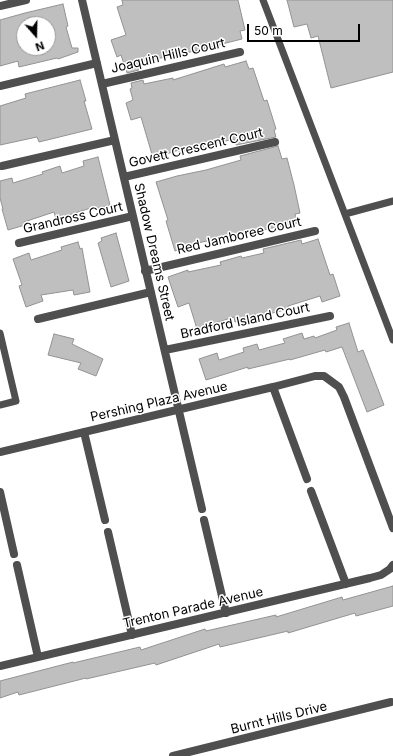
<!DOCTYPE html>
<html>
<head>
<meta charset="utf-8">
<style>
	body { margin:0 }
	#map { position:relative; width:393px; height:756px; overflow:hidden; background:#fff; font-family:Inter,sans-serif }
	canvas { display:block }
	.north { position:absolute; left:16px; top:16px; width:40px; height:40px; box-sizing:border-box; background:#fff; border:1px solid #999; border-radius:50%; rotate:160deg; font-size:11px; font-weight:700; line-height:16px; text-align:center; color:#000 }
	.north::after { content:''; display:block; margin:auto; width:14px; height:18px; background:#000; clip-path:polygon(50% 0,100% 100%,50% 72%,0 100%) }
	.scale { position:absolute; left:247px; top:24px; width:113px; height:18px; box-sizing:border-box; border:2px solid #000; border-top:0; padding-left:5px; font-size:12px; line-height:14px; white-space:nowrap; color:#000; -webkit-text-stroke:3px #fff; paint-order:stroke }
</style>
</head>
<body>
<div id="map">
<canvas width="393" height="756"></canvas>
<div class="north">N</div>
<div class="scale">50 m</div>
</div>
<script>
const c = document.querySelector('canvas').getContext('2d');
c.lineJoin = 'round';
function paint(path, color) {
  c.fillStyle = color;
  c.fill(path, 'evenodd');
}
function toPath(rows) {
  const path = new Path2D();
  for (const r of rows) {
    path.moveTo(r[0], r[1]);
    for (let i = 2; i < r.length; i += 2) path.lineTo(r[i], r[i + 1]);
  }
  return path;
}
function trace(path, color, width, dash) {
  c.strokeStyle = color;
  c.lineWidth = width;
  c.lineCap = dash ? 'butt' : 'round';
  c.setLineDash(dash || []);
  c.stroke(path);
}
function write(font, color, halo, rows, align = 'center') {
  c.font = font + ' Inter,sans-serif';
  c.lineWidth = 3;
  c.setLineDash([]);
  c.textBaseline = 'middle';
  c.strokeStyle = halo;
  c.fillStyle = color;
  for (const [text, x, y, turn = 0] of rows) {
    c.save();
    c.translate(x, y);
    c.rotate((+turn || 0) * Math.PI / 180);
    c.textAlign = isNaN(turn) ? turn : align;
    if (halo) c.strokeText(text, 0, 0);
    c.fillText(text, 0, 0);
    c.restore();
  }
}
const building = toPath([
	[122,0,238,0,245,30,240,31,242,39,178,55,137,62,139,70,127,73,121,55,117,57,111,40,126,35,117,7,123,5,122,0],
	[287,0,393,0,393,72,331,88,318,36,311,38,307,24,294,27,287,0],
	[63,4,68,26,66,27,72,48,78,48,78,52,58,59,57,58,19,67,18,61,0,66,0,20,25,13,63,4],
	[24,24,48,24,48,48,24,48,24,24],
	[246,61,249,69,253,68,264,101,267,100,276,129,274,130,276,137,236,145,234,139,179,152,179,150,153,158,141,117,131,120,126,103,133,100,130,89,132,88,131,83,143,80,144,84,173,78,173,80,224,64,225,67,246,61],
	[80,80,86,101,84,101,92,129,39,142,37,137,0,145,0,106,26,98,25,94,80,80],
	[278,146,282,159,287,158,294,185,300,213,295,214,297,223,202,242,175,251,166,221,168,220,156,182,177,176,206,170,241,160,240,156,278,146],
	[98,157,110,205,95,209,94,207,56,219,54,212,24,222,25,225,8,230,2,209,3,209,0,198,0,181,12,178,13,183,43,174,42,172,60,166,62,173,84,166,83,161,98,157],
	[116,233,129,281,111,287,98,243,102,241,101,238,116,233],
	[318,239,330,275,333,274,340,296,322,302,320,296,288,306,289,309,235,322,234,317,197,329,189,303,178,307,168,277,188,270,188,272,221,265,220,262,241,256,242,258,264,253,263,249,301,240,302,244,318,239],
	[78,242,80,249,82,248,90,292,74,295,73,290,41,295,43,301,26,307,19,286,22,285,13,259,29,253,31,260,62,250,61,247,78,242],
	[349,323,358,352,363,350,384,405,367,412,342,347,326,352,325,350,290,360,290,359,248,369,248,367,206,380,199,359,217,353,219,360,244,352,243,348,257,344,259,350,285,343,283,339,302,333,304,339,314,336,315,338,337,330,336,327,349,323],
	[54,334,74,339,72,344,103,359,96,376,78,369,81,363,48,355,54,334],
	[393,586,393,606,356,616,355,613,288,633,288,631,220,647,219,644,156,665,155,663,86,679,86,678,19,695,18,692,0,698,0,681,73,662,73,663,140,647,141,650,205,629,206,631,276,615,276,617,342,597,343,600,393,586]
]);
const service = toPath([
	[263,0,393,340],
	[345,214,393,201],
	[0,333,16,401,0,405]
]);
const minor = toPath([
	[82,0,202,509],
	[0,6,26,0],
	[102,84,240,52],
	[0,86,97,63],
	[2,166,115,140],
	[124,177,275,142],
	[19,243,133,216],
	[145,271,315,231],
	[38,319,151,292],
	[165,350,330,316],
	[273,387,307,479],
	[84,432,105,520],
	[0,452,273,387,315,376,324,376,339,387,344,397,393,528],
	[311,491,346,584],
	[0,492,14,554],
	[204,520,226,613],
	[108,532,132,635],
	[17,565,38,657],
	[0,666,370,578,381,575,390,569,393,565],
	[173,756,391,702]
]);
const streetNames = [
	["Joaquin Hills Court",168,56,-13],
	["Govett Crescent Court",196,148,-13],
	["Grandross Court",73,218,-13],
	["Red Jamboree Court",239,236,-13],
	["Shadow Dreams Street",154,252,77],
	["Bradford Island Court",245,321,-12],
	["Pershing Plaza Avenue",159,402,-13],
	["Trenton Parade Avenue",193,608,-13],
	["Burnt Hills Drive",279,718,-14]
];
paint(building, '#bfbfbf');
trace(building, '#939393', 1);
trace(service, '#4f4f4f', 7);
trace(minor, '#4f4f4f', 8);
write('13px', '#000', '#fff', streetNames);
</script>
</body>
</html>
